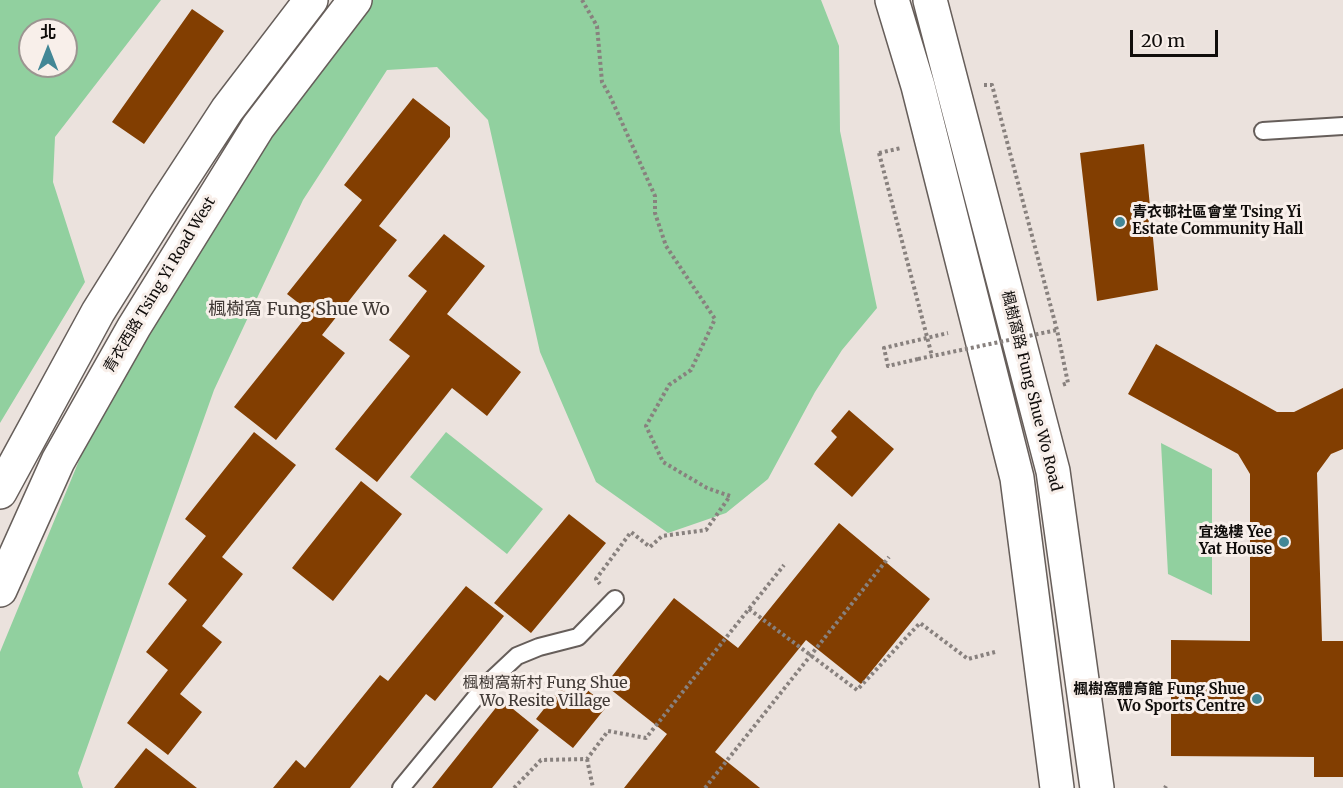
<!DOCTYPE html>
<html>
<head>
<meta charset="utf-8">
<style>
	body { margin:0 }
	#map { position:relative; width:1343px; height:788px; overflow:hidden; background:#ebe2dd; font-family:Merriweather,"Noto Sans TC",serif }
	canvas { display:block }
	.north { position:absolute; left:18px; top:18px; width:60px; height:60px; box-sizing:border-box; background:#f8efea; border:2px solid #9b9591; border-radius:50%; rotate:0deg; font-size:16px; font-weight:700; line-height:24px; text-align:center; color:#100d0b }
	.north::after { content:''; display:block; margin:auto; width:21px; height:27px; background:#438796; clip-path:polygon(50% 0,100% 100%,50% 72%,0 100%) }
	.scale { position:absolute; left:1130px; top:30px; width:88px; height:27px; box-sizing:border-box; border:3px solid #100d0b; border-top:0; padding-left:8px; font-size:18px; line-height:21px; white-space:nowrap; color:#100d0b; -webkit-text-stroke:4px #f8efea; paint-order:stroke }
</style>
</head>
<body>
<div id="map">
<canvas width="1343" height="788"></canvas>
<div class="north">北</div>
<div class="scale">20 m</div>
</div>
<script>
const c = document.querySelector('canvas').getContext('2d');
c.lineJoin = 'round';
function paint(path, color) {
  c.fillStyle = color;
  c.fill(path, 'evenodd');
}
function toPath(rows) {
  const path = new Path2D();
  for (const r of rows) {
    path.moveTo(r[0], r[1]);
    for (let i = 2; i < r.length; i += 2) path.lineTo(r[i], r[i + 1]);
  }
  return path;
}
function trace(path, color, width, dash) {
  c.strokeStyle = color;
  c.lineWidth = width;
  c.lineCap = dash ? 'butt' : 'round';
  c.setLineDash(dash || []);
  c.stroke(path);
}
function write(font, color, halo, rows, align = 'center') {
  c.font = font + ' Merriweather,"Noto Sans TC",serif';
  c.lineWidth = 6;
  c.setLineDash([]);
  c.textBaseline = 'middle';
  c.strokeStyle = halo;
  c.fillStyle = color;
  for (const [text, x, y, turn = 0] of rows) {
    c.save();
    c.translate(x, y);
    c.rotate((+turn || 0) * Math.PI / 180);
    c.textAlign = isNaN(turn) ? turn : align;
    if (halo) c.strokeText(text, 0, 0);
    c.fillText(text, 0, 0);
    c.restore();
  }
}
const green = toPath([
	[0,0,161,0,55,137,53,182,85,282,0,423],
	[30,30,66,30,66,66,30,66],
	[368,0,821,0,839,46,840,131,877,308,842,350,815,392,768,479,726,513,668,533,596,482,540,352,488,120,437,67,387,70,303,200,214,390,78,773,83,788,0,788,0,652,97,417,218,201],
	[446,432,543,509,507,554,410,477],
	[1161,443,1212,469,1212,595,1168,574]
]);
const building = toPath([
	[192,9,224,31,144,144,112,122],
	[413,98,450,127,450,137,379,226,397,240,322,335,345,353,276,440,234,407,310,312,287,294,362,200,344,185],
	[1144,144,1158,290,1097,301,1080,153],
	[444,234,485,266,447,314,521,372,487,416,452,388,377,482,335,449,410,356,389,340,427,291,408,276],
	[1156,344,1277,412,1294,412,1343,388,1343,449,1331,454,1317,473,1322,641,1343,641,1343,777,1314,777,1314,757,1171,756,1171,640,1250,641,1250,474,1238,454,1128,394],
	[849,410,894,449,852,497,814,464,837,437,831,431],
	[254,432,296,465,222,557,243,574,202,626,222,642,180,694,202,712,168,755,127,723,168,670,146,652,187,600,168,584,206,536,185,519],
	[361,481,402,514,333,601,292,568],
	[569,514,606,543,531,633,494,603],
	[839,523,930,599,861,684,806,640,715,752,760,788,624,788,667,734,605,685,674,598,738,648],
	[466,586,504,616,435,701,426,694,350,788,273,788,296,760,305,768,380,675,388,681],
	[570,676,607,706,573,748,536,719],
	[502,700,539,730,492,788,432,788],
	[146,748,197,788,114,788]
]);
const path = toPath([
	[582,0,597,26,602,82,610,96,655,196,655,213,666,246,715,319,691,370,669,385,646,426,663,462,707,488,730,496,706,530,662,536,650,547,631,532,596,579,600,584],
	[984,85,992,85,1057,330,1068,383,1062,385],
	[879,153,901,148],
	[918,359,888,366,884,348,948,333],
	[749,609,857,690,920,623,968,659,995,652],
	[587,759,593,788],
	[514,788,541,760,587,759,608,731,646,738,784,565],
	[705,788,889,557],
	[1165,788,1166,786]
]);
const lane = toPath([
	[1263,131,1343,126],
	[401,788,485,686,517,656,539,647,578,637,615,599]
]);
const secondary = toPath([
	[892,0,918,86,1017,478,1057,788],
	[930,0,1053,471,1097,788],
	[0,492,98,312,165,205,227,110,311,0],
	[0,590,58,461,134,327,258,127,355,0]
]);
const pathBridge = toPath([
	[879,153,932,356],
	[918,359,1057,330]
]);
const markers = [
	[1120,222,6,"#438796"],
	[1284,542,6,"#438796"],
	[1257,699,6,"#438796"]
];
const poiNames = [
	["青衣邨社區會堂 Tsing Yi",1132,213,"left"],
	["Estate Community Hall",1132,230,"left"],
	["宜逸樓 Yee",1272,533],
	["Yat House",1272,550],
	["楓樹窩體育館 Fung Shue",1245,690],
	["Wo Sports Centre",1245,707]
];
const streetNames = [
	["青衣西路 Tsing Yi Road West",160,285,-59],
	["楓樹窩路 Fung Shue Wo Road",1031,391,76]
];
const neighbourhoodNames = [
	["楓樹窩新村 Fung Shue",545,683],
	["Wo Resite Village",545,701]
];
const quarterNames = [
	["楓樹窩 Fung Shue Wo",299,310]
];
paint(green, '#91d09f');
paint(building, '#823e01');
trace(lane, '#665e5a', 20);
trace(secondary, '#665e5a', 36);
trace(path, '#88817e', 4, [3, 3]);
trace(lane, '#fff', 16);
trace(secondary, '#fff', 33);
trace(pathBridge, '#88817e', 4, [3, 3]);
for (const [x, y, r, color] of markers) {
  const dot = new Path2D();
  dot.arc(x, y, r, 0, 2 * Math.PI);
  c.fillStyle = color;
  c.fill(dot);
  trace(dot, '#f8efea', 2);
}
write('bold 15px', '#100d0b', '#f8efea', poiNames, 'right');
write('15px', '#100d0b', '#f8efea', streetNames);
write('16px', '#403935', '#f8efea', neighbourhoodNames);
write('18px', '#403935', '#f8efea', quarterNames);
</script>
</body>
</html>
